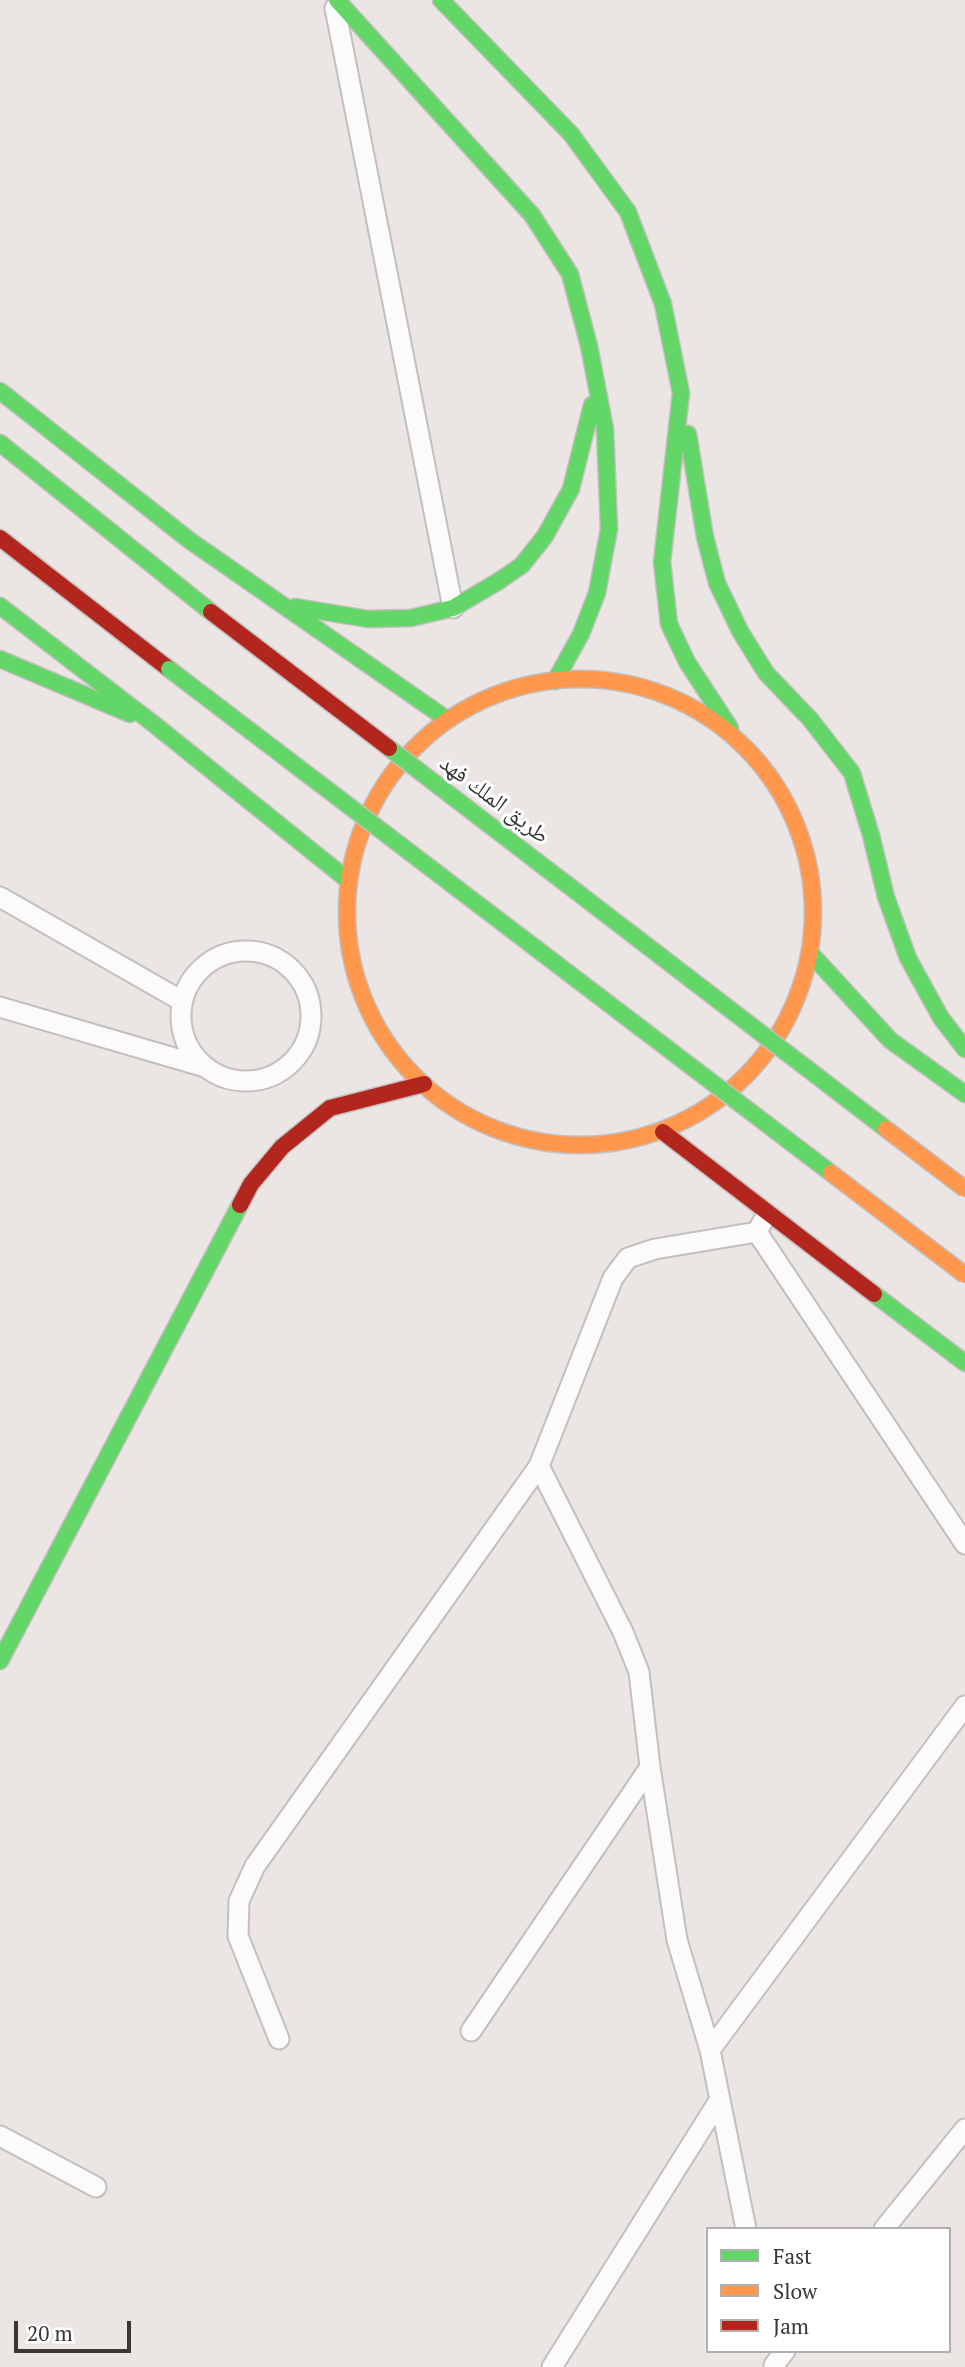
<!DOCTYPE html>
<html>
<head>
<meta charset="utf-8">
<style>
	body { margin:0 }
	#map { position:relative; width:965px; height:2367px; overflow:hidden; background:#ebe5e4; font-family:"PT Serif",serif }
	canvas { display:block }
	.legend { position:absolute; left:706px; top:2227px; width:245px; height:126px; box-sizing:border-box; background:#fff; border:2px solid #b0afae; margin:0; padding:9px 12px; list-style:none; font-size:21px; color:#3a3635 }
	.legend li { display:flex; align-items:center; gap:14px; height:35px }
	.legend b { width:35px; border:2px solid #b0afae }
	.scale { position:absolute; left:14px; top:2321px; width:117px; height:32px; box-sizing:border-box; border:4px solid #3a3635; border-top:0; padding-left:9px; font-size:21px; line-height:24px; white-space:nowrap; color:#3a3635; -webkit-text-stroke:5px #fff; paint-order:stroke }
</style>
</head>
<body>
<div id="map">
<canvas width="965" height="2367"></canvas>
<ul class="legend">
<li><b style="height:9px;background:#63d668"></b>Fast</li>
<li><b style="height:9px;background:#ff974d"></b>Slow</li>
<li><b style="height:9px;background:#b3261e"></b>Jam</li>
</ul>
<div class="scale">20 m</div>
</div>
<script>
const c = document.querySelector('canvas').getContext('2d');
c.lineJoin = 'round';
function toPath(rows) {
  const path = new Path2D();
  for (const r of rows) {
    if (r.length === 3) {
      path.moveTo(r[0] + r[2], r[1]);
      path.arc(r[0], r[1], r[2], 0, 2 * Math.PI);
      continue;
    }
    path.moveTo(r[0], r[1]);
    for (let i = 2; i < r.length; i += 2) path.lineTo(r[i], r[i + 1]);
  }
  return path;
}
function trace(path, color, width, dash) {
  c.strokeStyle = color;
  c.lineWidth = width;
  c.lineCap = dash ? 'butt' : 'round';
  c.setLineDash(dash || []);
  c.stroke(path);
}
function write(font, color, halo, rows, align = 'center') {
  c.font = font + ' "PT Serif","Noto Naskh Arabic",serif';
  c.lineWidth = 6;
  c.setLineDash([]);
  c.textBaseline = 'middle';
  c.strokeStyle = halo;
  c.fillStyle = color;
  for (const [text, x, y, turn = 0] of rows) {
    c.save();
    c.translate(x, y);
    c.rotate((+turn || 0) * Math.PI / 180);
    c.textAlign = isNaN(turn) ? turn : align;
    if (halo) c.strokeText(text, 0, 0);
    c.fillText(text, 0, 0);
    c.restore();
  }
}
const lane = toPath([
	[335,8,453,608],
	[0,897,182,1001],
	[246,1016,65],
	[0,1007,205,1067],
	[763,1221,757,1232,965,1544],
	[539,1466,623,1632,639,1672,650,1767,677,1940,710,2050,746,2229],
	[471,2031,650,1767],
	[279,2039,238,1936,239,1901,255,1866,539,1466,613,1278,628,1258,655,1249,757,1232],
	[710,2050,965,1706],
	[0,2136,96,2187],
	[884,2229,965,2129],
	[774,2365,785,2351],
	[552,2367,720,2099]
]);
const fast = toPath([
	[337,0,532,215,570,274,589,346,605,429,609,529,597,593,581,634,555,681],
	[441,0,571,134,628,212,663,304,681,393,662,562,669,624,687,662,730,728],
	[0,391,189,540,445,718],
	[688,434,705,537,717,583,740,631,766,673,810,719,852,773,871,835,886,897,908,958,941,1018,965,1049],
	[0,443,211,612],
	[0,606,155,725,349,881],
	[295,607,368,619,411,618,453,608,499,581,522,565,545,536,571,489,592,405],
	[0,659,130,714],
	[812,955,890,1040,965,1094],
	[874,1294,965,1363],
	[0,1661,240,1205]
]);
const slow = toPath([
	[580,912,233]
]);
const jam = toPath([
	[0,538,169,669],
	[663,1132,874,1294],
	[240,1205,251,1184,282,1147,330,1108,424,1084]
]);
const fastBridge = toPath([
	[169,669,831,1173],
	[389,748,886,1129]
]);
const slowBridge = toPath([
	[886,1129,965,1189],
	[831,1173,965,1275]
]);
const jamBridge = toPath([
	[211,612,389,748]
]);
const streetNames = [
	["طريق الملك فهد",494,800,37]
];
trace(lane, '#c3bfbf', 23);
trace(fast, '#c3bfbf', 19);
trace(slow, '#c3bfbf', 19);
trace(jam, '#c3bfbf', 19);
trace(lane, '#fcfbfb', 19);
trace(fast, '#63d668', 16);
trace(slow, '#ff974d', 16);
trace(jam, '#b3261e', 16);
trace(fastBridge, '#c3bfbf', 19, []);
trace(slowBridge, '#c3bfbf', 19, []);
trace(jamBridge, '#c3bfbf', 19, []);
trace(fastBridge, '#63d668', 16);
trace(slowBridge, '#ff974d', 16);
trace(jamBridge, '#b3261e', 16);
write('23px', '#3a3635', '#fff', streetNames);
</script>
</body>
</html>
